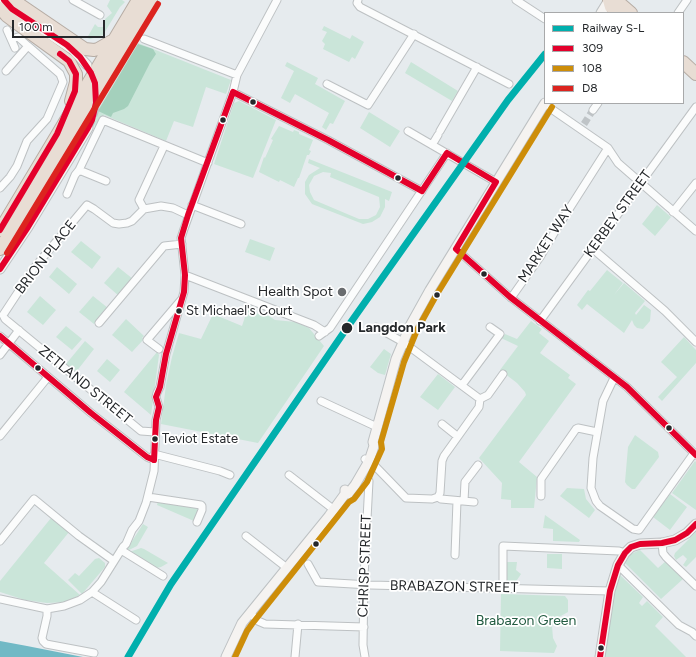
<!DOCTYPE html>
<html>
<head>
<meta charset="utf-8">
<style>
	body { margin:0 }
	#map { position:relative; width:696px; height:657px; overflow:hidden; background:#e6ebee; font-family:Figtree,sans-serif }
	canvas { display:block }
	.legend { position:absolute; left:544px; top:12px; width:140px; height:92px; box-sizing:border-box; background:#fff; border:1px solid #a8a9aa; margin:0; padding:5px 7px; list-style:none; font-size:12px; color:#25282b }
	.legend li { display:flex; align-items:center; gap:8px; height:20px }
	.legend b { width:20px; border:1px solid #a8a9aa }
	.scale { position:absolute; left:12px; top:20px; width:93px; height:18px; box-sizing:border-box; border:2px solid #25282b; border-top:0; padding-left:5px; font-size:12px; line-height:14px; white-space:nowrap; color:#25282b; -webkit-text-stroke:3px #fff; paint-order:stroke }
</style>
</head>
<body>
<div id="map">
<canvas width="696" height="657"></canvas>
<ul class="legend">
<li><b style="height:5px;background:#00afad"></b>Railway S-L</li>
<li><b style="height:5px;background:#e4002b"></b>309</li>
<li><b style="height:5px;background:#cd8d09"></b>108</li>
<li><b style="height:5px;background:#dc241f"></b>D8</li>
</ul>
<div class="scale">100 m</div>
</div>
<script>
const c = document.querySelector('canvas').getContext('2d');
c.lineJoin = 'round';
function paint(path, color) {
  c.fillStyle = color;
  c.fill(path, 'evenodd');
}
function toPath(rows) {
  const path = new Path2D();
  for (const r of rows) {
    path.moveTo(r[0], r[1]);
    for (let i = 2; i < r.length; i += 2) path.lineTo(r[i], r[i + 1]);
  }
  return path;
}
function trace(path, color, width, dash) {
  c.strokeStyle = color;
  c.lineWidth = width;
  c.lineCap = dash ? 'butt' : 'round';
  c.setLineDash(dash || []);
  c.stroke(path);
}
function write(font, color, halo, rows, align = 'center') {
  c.font = font + ' Figtree,sans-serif';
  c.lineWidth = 3.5;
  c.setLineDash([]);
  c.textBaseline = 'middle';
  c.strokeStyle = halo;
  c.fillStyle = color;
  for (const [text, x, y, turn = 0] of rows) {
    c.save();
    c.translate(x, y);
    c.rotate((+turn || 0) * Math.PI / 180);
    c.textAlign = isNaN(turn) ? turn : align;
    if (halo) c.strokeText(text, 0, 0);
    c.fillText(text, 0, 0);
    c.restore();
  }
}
const green = toPath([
	[110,0,122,0,125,2,120,7,103,35,90,39,87,38,95,24,98,27,105,27,105,19,112,13,107,6],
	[324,26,350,39,352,35,364,42,355,59,352,57,349,62,323,49,325,44,322,41,327,32,322,30],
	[138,43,231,80,226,94,206,87,193,127,174,121,166,141,104,115,95,129,93,118],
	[287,62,318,78,315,84,345,101,333,124,330,123,326,130,322,127,329,113,295,94,290,103,281,98,294,71,285,66],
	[411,62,458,91,452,101,405,73],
	[239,101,276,120,253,178,214,164,234,103],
	[369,112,400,131,390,147,360,128],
	[279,126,293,132,294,130,299,132,299,134,313,140,309,150,311,151,309,155,307,155,299,178,298,178,294,187,280,180,279,182,259,172,264,157,265,158,273,140,271,139],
	[309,159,392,192,389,201,385,199,385,207,380,217,372,222,363,224,312,204,305,194,305,182,309,175,320,168,308,163],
	[323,172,331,173,330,177,379,197,380,207,376,215,368,219,359,219,314,200,310,192,309,185,314,176],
	[657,205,671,217,655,236,642,224],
	[250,239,275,248,270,261,245,252],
	[81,241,101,257,92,269,71,252],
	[57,267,77,284,69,294,49,277],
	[118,267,133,279,119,296,104,283],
	[607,270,623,283,614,295,624,283,645,301,635,313,636,315,644,305,651,310,650,321,643,329,637,328,634,325,632,320,624,333,587,304,582,310,577,305,588,290,590,291],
	[40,296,56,310,43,325,27,312],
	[93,296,108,308,94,324,79,312],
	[249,305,255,308,253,312,259,314,261,311,275,320,296,322,309,328,324,346,258,443,161,424,166,385,172,357,179,333,201,339,213,314,242,326],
	[126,319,144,336,142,338,144,339,132,352,112,335],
	[531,321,542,329,539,333,549,341,540,353,570,375,568,378,576,384,519,462,537,477,534,508,511,508,511,500,501,499,502,483,479,458,526,395,525,392,517,383,500,370,518,346,501,338,505,334,517,339],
	[66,326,82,339,72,350,56,337],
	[684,337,696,350,696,363,662,401,658,397,677,377,661,362],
	[85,341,94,349,76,372,66,364],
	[384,349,391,354,385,375,378,373,370,367],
	[157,352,159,355,151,415,124,392],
	[107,359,120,370,110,382,97,371],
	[438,374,455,387,438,410,420,397],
	[635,435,658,452,659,457,635,489,632,489,627,485,625,482,628,447],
	[695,461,696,462,696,510,672,493],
	[567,488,584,489,586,499,595,510,589,518,560,496],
	[670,494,687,507,670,530,653,517],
	[158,501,197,507,198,510,194,521,157,505],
	[545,515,580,540,579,542,553,541,553,529,543,528],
	[51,518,69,532,44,563,80,595,66,602,47,603,25,600,0,592,0,581],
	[143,524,148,527,137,546,129,550,127,549],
	[696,532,696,557,686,567,683,565,687,559,683,555,676,560,674,556,675,553],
	[141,548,144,549,168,563,161,567,156,568,129,552],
	[640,550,658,568,666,561,683,579,661,599,625,563,631,554],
	[547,554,562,554,562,569,547,568],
	[99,558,105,563,105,567,82,594,68,580,75,573,79,576,95,559],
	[506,562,517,562,516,570,521,574,515,583,509,582,506,579],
	[619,575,620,575,643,597,639,603,642,606,647,601,663,617,655,626,686,657,605,657,611,610,614,589],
	[501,594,565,596,568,600,568,612,559,617,552,626,553,638,557,646,554,653,500,651]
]);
const forest = toPath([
	[138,44,153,49,156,54,150,63,128,106,124,109,113,113,111,117,98,111]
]);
const water = toPath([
	[0,641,27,646,83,657,0,657]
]);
const streetTunnel = toPath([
	[584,124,593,110]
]);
const secondaryTunnel = toPath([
	[88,128,94,112,96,103,96,91]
]);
const street = toPath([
	[73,0,100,15],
	[358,0,357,3,360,7,509,84],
	[516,0,545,19],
	[678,13,687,0],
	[7,30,11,39,18,37,28,46],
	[11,39,15,48],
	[144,39,237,75],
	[327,84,368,105,414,34],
	[233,92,328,140,422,191],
	[550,108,608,148,618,163,696,231],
	[593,110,598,103],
	[408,131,496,182],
	[440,131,477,67],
	[432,145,438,135],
	[106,181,79,170,103,120,208,163],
	[0,188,10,177,17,166,27,141,47,119,63,82,60,74,28,46,6,71],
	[67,194,75,175,79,170],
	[192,205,241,224],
	[144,209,139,200,164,146],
	[673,212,696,183],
	[456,249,510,297,627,387,696,455],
	[593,249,665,311,696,342],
	[185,275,314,325,325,332],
	[511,298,540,257,557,228,608,148],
	[540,321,696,107],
	[99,323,164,246,182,244],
	[376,327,403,342,480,399],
	[0,336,91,413,147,457,154,460],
	[319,336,330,328,447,153],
	[159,349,147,340,181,300],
	[0,355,19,330],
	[614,378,603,401,593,458,591,488,596,501,600,506,633,529,639,530,694,453],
	[462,385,500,334,490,327],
	[480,399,488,395,503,374],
	[321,401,377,427],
	[442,424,457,436],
	[155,432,141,431,5,319,3,315,34,268,87,205,94,209,113,223,119,224,127,223,132,221,144,209,161,206,173,208,188,215],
	[0,436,48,377],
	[154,454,220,471,230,475],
	[365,459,375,466,406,498,432,499,438,497],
	[289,475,333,509],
	[541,496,541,479,576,429,578,428,597,432],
	[148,497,201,505,202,506,202,510,197,522],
	[438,497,440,493,442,461,444,456,479,407,480,399],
	[438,497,441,499,474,502],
	[464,501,465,482,478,465],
	[246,536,287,568],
	[0,541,34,499,79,536,114,561],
	[662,543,663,553,666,557,696,586],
	[121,550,163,576],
	[455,555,457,501],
	[308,564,318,582,370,585,610,591],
	[618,565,679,625,692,632,696,636],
	[503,588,503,546,619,551,625,553],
	[92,592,136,620],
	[0,599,47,609,64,606,80,600,92,592,101,582,123,547,126,544,132,530,139,521,146,503,154,471,156,420,159,407,156,397,157,393,160,387,166,354,184,292,185,275,181,238,184,229,233,92,237,75,277,0],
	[47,609,47,616,42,638,43,641,46,644,94,653],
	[250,613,258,621,265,624,364,627],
	[295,657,298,624],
	[365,657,363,645,364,577,369,481]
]);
const secondary = toPath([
	[4,0,12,9,73,50,87,65],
	[601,13,609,0],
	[0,269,28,227,88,128],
	[345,494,348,494,355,485,369,461,374,446,373,442,390,381,396,359,410,326,430,290,545,103],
	[226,657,242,623,329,516,345,494,345,490],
	[600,657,610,591,618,565,625,553,631,547,640,544,662,543,675,540,687,533,696,524]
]);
const highway = toPath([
	[13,0,85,49,94,50,98,49,112,41],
	[609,0,611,7,618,13],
	[616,0,631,13],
	[0,8,7,16,15,22,69,61,76,74,76,82,71,101],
	[683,62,696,74],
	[0,230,138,0],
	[0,249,151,0]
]);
const bus1 = toPath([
	[233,92,328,140,422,191],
	[447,153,496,182],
	[422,191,447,153],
	[0,230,57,134,75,91,76,74,69,61,60,54],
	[456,249,510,297,627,387,696,455],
	[456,249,496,182],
	[0,269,28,227,88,128,92,120,96,103,95,83,91,73,80,57,67,45,12,9,4,0],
	[0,336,91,413,147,457,154,460],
	[154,460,156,420,159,407,156,397,160,387,166,354,184,292,185,275,181,238,188,215,233,92],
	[600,657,610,591,618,565,625,553,631,547,640,544,662,543,675,540,687,533,696,524]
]);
const bus2 = toPath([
	[235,657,247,631,252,624,349,502,354,499,367,482,382,449,381,442,404,362,417,330,437,294,552,107]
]);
const bus3 = toPath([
	[7,253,158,4]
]);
const rail1 = toPath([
	[128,657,171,584,351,322,508,100,545,54]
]);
const markers = [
	[253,102,3.5,"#25282b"],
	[223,120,3.5,"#25282b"],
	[398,178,3.5,"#25282b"],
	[484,274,3.5,"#25282b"],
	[342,292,5,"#696c6f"],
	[437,295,3.5,"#25282b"],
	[179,311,3.5,"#25282b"],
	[347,328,6,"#25282b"],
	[38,368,3.5,"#25282b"],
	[669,428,3.5,"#25282b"],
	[155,439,3.5,"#25282b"],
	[316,544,3.5,"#25282b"],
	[601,648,3.5,"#25282b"]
];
const busNames = [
	["St Michael's Court",186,311],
	["Teviot Estate",162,439]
];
const streetNames = [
	["KERBEY STREET",618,214,-54],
	["MARKET WAY",546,244,-57],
	["BRION PLACE",46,257,-52],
	["ZETLAND STREET",85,385,39],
	["CHRISP STREET",365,566,-88],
	["BRABAZON STREET",454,587,1]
];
const poiNames = [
	["Health Spot",333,292]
];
const stopNames = [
	["Langdon Park",358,328]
];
const parkNames = [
	["Brabazon Green",526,621]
];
paint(green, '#cae5d9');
paint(forest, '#a4d0bc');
paint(water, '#71b9c5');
trace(streetTunnel, '#bfc4c7', 7, [7, 3.5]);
trace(secondaryTunnel, '#bfc4c7', 9, [9, 4.5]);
trace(street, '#bdc1c3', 9);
trace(secondary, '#bdc1c3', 11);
trace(highway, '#b6aca4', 14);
trace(street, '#fbfcfc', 7);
trace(secondary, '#f5f3f1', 9);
trace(highway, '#e8ddd4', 12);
trace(bus1, '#e4002b', 6);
trace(bus2, '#cd8d09', 6);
trace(bus3, '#dc241f', 6);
trace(rail1, '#00afad', 7);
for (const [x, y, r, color] of markers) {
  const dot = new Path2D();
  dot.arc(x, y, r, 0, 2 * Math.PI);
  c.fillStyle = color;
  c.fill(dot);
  trace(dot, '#fff', 1.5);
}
write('13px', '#25282b', '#fff', busNames, 'left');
write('14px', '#25282b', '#fff', streetNames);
write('14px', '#25282b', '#fff', poiNames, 'right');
write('bold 14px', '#25282b', '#fff', stopNames, 'left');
write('14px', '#225b41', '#fff', parkNames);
</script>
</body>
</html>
